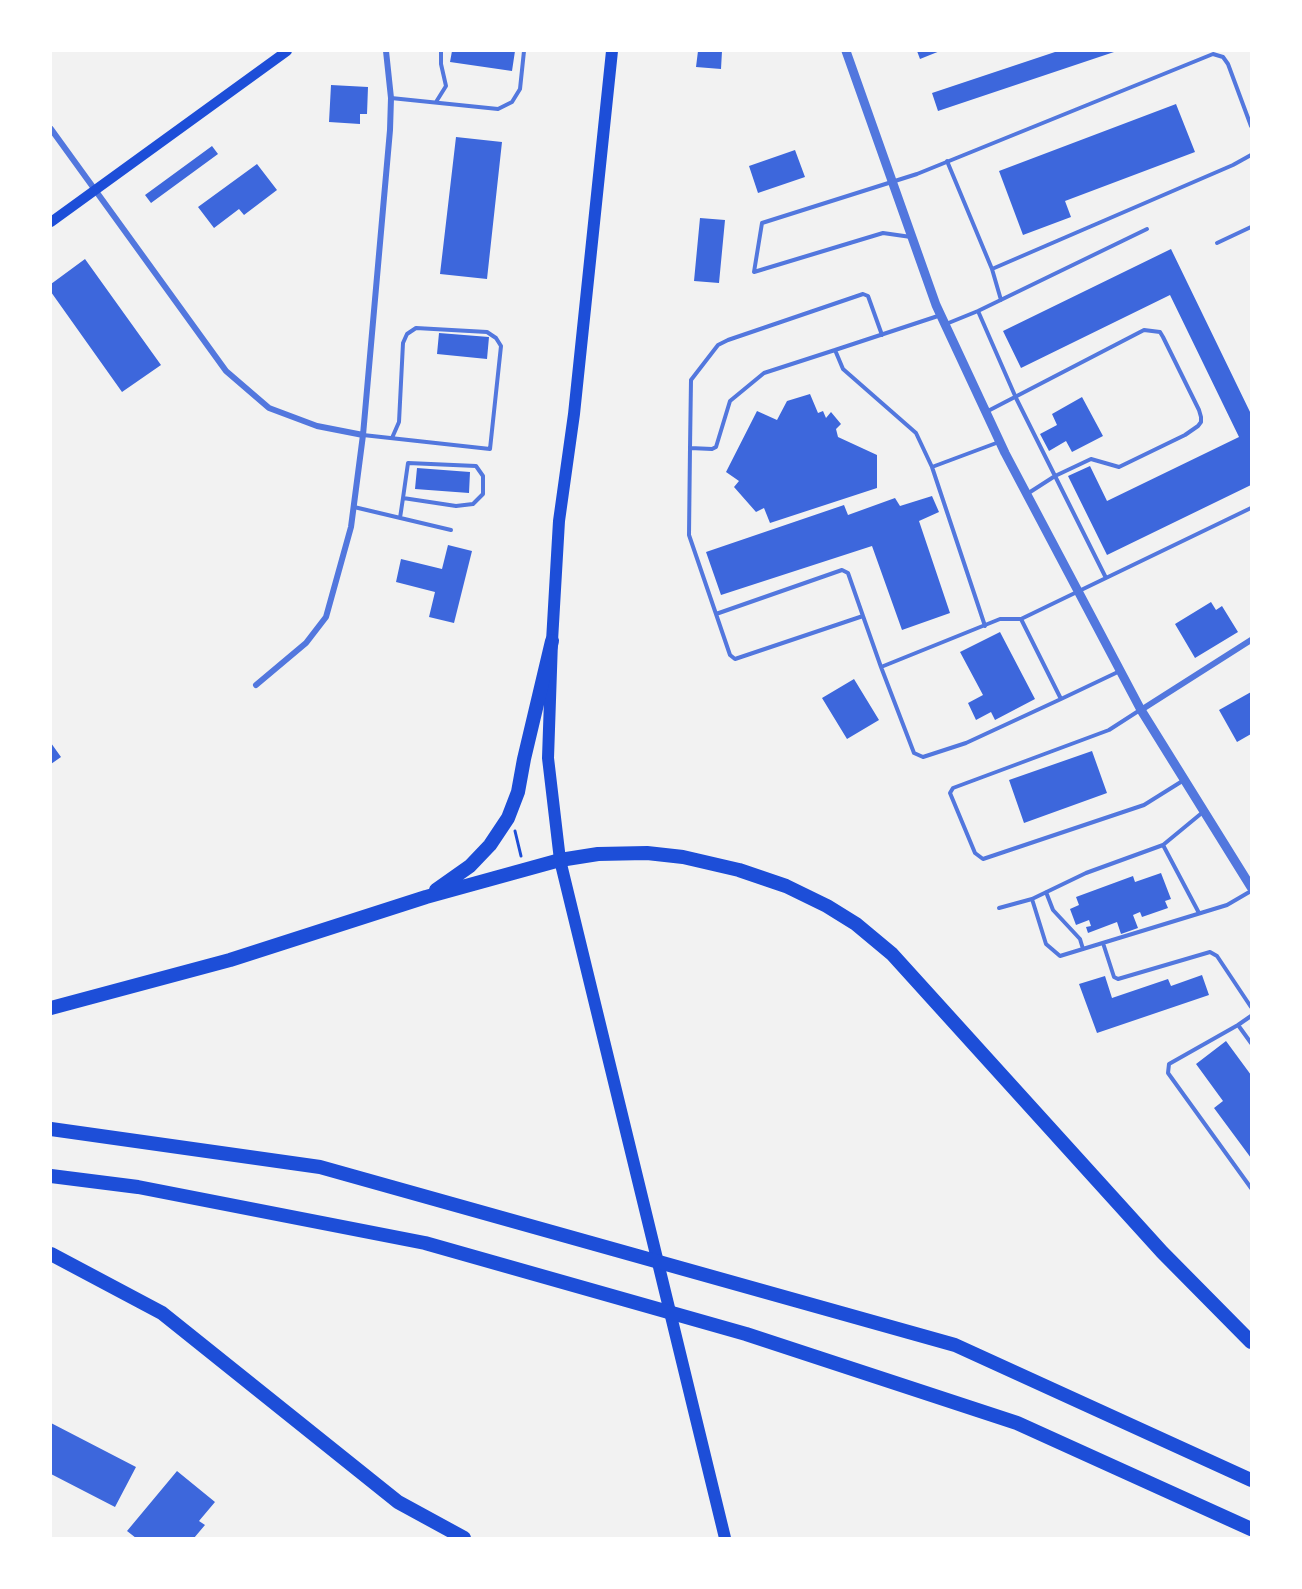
<!DOCTYPE html>
<html>
<head>
<meta charset="utf-8">
<style>
	body { margin:0 }
	#map { position:relative; width:1302px; height:1589px; overflow:hidden; background:#f2f2f2; font-family:"Noto Sans",sans-serif }
	canvas { display:block }
	.frame { position:absolute; inset:0; border:52px solid #fff; pointer-events:none }
</style>
</head>
<body>
<div id="map">
<canvas width="1302" height="1589"></canvas>
<div class="frame"></div>
</div>
<script>
const c = document.querySelector('canvas').getContext('2d');
c.lineJoin = 'round';
function paint(path, color) {
  c.fillStyle = color;
  c.fill(path, 'evenodd');
}
function toPath(rows) {
  const path = new Path2D();
  for (const r of rows) {
    path.moveTo(r[0], r[1]);
    for (let i = 2; i < r.length; i += 2) path.lineTo(r[i], r[i + 1]);
  }
  return path;
}
function trace(path, color, width, dash) {
  c.strokeStyle = color;
  c.lineWidth = width;
  c.lineCap = dash ? 'butt' : 'round';
  c.setLineDash(dash || []);
  c.stroke(path);
}
const building = toPath([
	[452,51,515,51,512,71,450,62],
	[698,51,722,51,721,69,696,67],
	[917,51,940,51,920,59],
	[1058,51,1117,51,938,111,932,93],
	[331,85,368,87,367,114,360,114,360,124,329,122],
	[1176,104,1195,152,1065,201,1071,217,1023,235,999,171],
	[456,137,502,142,487,279,440,274],
	[212,146,218,154,151,203,145,195],
	[795,150,805,177,758,193,749,166],
	[257,164,277,190,244,215,239,209,214,228,198,207],
	[700,218,725,220,719,283,694,281],
	[1171,249,1251,414,1251,485,1107,555,1068,476,1090,466,1107,501,1239,437,1170,295,1021,368,1003,331],
	[85,259,161,365,122,392,51,292,51,284],
	[439,333,489,337,487,359,437,354],
	[810,394,818,413,823,411,826,418,831,412,841,424,836,429,838,437,877,455,877,488,770,523,764,508,756,512,734,487,739,481,726,472,757,411,777,420,787,401],
	[1082,397,1103,436,1072,452,1066,441,1049,451,1040,434,1057,425,1052,414],
	[417,468,470,472,469,493,415,489],
	[932,496,939,512,919,521,950,613,902,630,872,546,721,595,706,552,844,505,848,515,895,498,900,506],
	[448,545,472,551,454,623,429,617,435,592,396,582,401,559,442,569],
	[1211,602,1216,610,1222,606,1238,632,1195,658,1175,624],
	[1000,632,1035,699,995,720,991,712,976,720,968,703,983,695,960,652],
	[854,679,879,720,847,739,822,698],
	[1251,692,1251,734,1237,742,1219,710],
	[51,743,61,757,51,764],
	[1092,751,1107,793,1024,823,1009,780],
	[1161,873,1171,899,1165,901,1168,908,1142,917,1140,912,1133,915,1138,928,1121,934,1117,922,1088,933,1086,927,1091,926,1089,920,1076,925,1070,909,1079,905,1076,897,1133,876,1135,882],
	[1202,975,1209,995,1097,1033,1079,984,1105,976,1112,998,1168,979,1171,986],
	[1226,1041,1251,1075,1251,1158,1214,1108,1223,1101,1196,1064],
	[51,1423,136,1467,115,1507,51,1474],
	[177,1471,215,1502,199,1521,205,1525,194,1538,136,1538,127,1531]
]);
const path = toPath([
	[515,831,521,856]
]);
const service = toPath([
	[391,98,498,109,512,102,520,89,524,51],
	[436,102,446,86,441,64,441,51],
	[947,161,992,269,1001,300],
	[911,237,883,233,754,272,762,223,917,174,1213,54,1223,57,1228,64,1251,126],
	[1217,243,1251,227],
	[992,269,1233,165,1251,155],
	[978,311,1016,398,1106,578],
	[941,315,835,350,843,369,916,433,932,467,999,442],
	[946,324,978,311,1147,229],
	[835,350,764,373,730,401,716,447,712,449,690,448,691,380,718,345,728,340,863,294,868,296,882,335],
	[986,412,1144,330,1160,332,1163,337,1199,410,1201,417,1201,422,1198,426,1185,435,1119,467,1091,459,1055,476,1027,494],
	[363,435,490,449,501,346,496,338,487,332,416,328,407,334,403,343,399,422,392,438],
	[690,448,689,535,716,614],
	[932,467,985,626],
	[354,507,451,530],
	[400,518,403,498,408,463,476,466,483,476,483,494,473,504,456,506,403,498],
	[863,616,735,659,730,655,716,614,842,570,848,573,863,616,881,667],
	[1021,619,1000,619,881,667,914,753,923,757,966,743,1061,699],
	[1120,671,1061,699,1021,619,1251,508],
	[1140,710,1109,730,953,788,950,793,975,853,983,859,1144,805,1184,780],
	[1203,812,1163,845,1086,873,1032,899,1046,944,1060,956,1227,905,1251,891],
	[1163,845,1199,913],
	[1046,892,1053,910,1080,939,1083,949],
	[999,908,1032,899],
	[1103,943,1114,977,1118,979,1210,952,1217,956,1251,1007],
	[1251,1016,1238,1025,1169,1064,1168,1073,1251,1188],
	[1238,1025,1251,1043]
]);
const minor = toPath([
	[51,129,226,371,269,408,317,426,363,435],
	[256,685,306,643,326,617,351,527,363,435,390,130,391,98,386,51],
	[1141,710,1251,640]
]);
const tertiary = toPath([
	[846,51,936,305,1005,453,1141,710,1251,887]
]);
const secondary = toPath([
	[51,222,287,51]
]);
const primary = toPath([
	[612,51,574,414,559,521,552,641,548,758,560,860,725,1538]
]);
const motorway = toPath([
	[436,890,470,866,490,845,508,818,518,792,524,759,552,641],
	[51,1008,230,960,426,897,560,860,598,854,647,853,683,857,739,870,786,886,827,906,856,924,892,954,1162,1252,1251,1342],
	[51,1129,320,1167,955,1345,1251,1480],
	[51,1176,138,1187,425,1243,746,1334,1017,1423,1251,1529],
	[51,1254,162,1313,398,1502,464,1538]
]);
paint(building, '#3d67dc');
trace(path, '#1d4ed8', 3);
trace(service, '#5277de', 4);
trace(minor, '#5277de', 6);
trace(tertiary, '#5277de', 9);
trace(secondary, '#1d4ed8', 10);
trace(primary, '#1d4ed8', 12);
trace(motorway, '#1d4ed8', 14);
</script>
</body>
</html>
